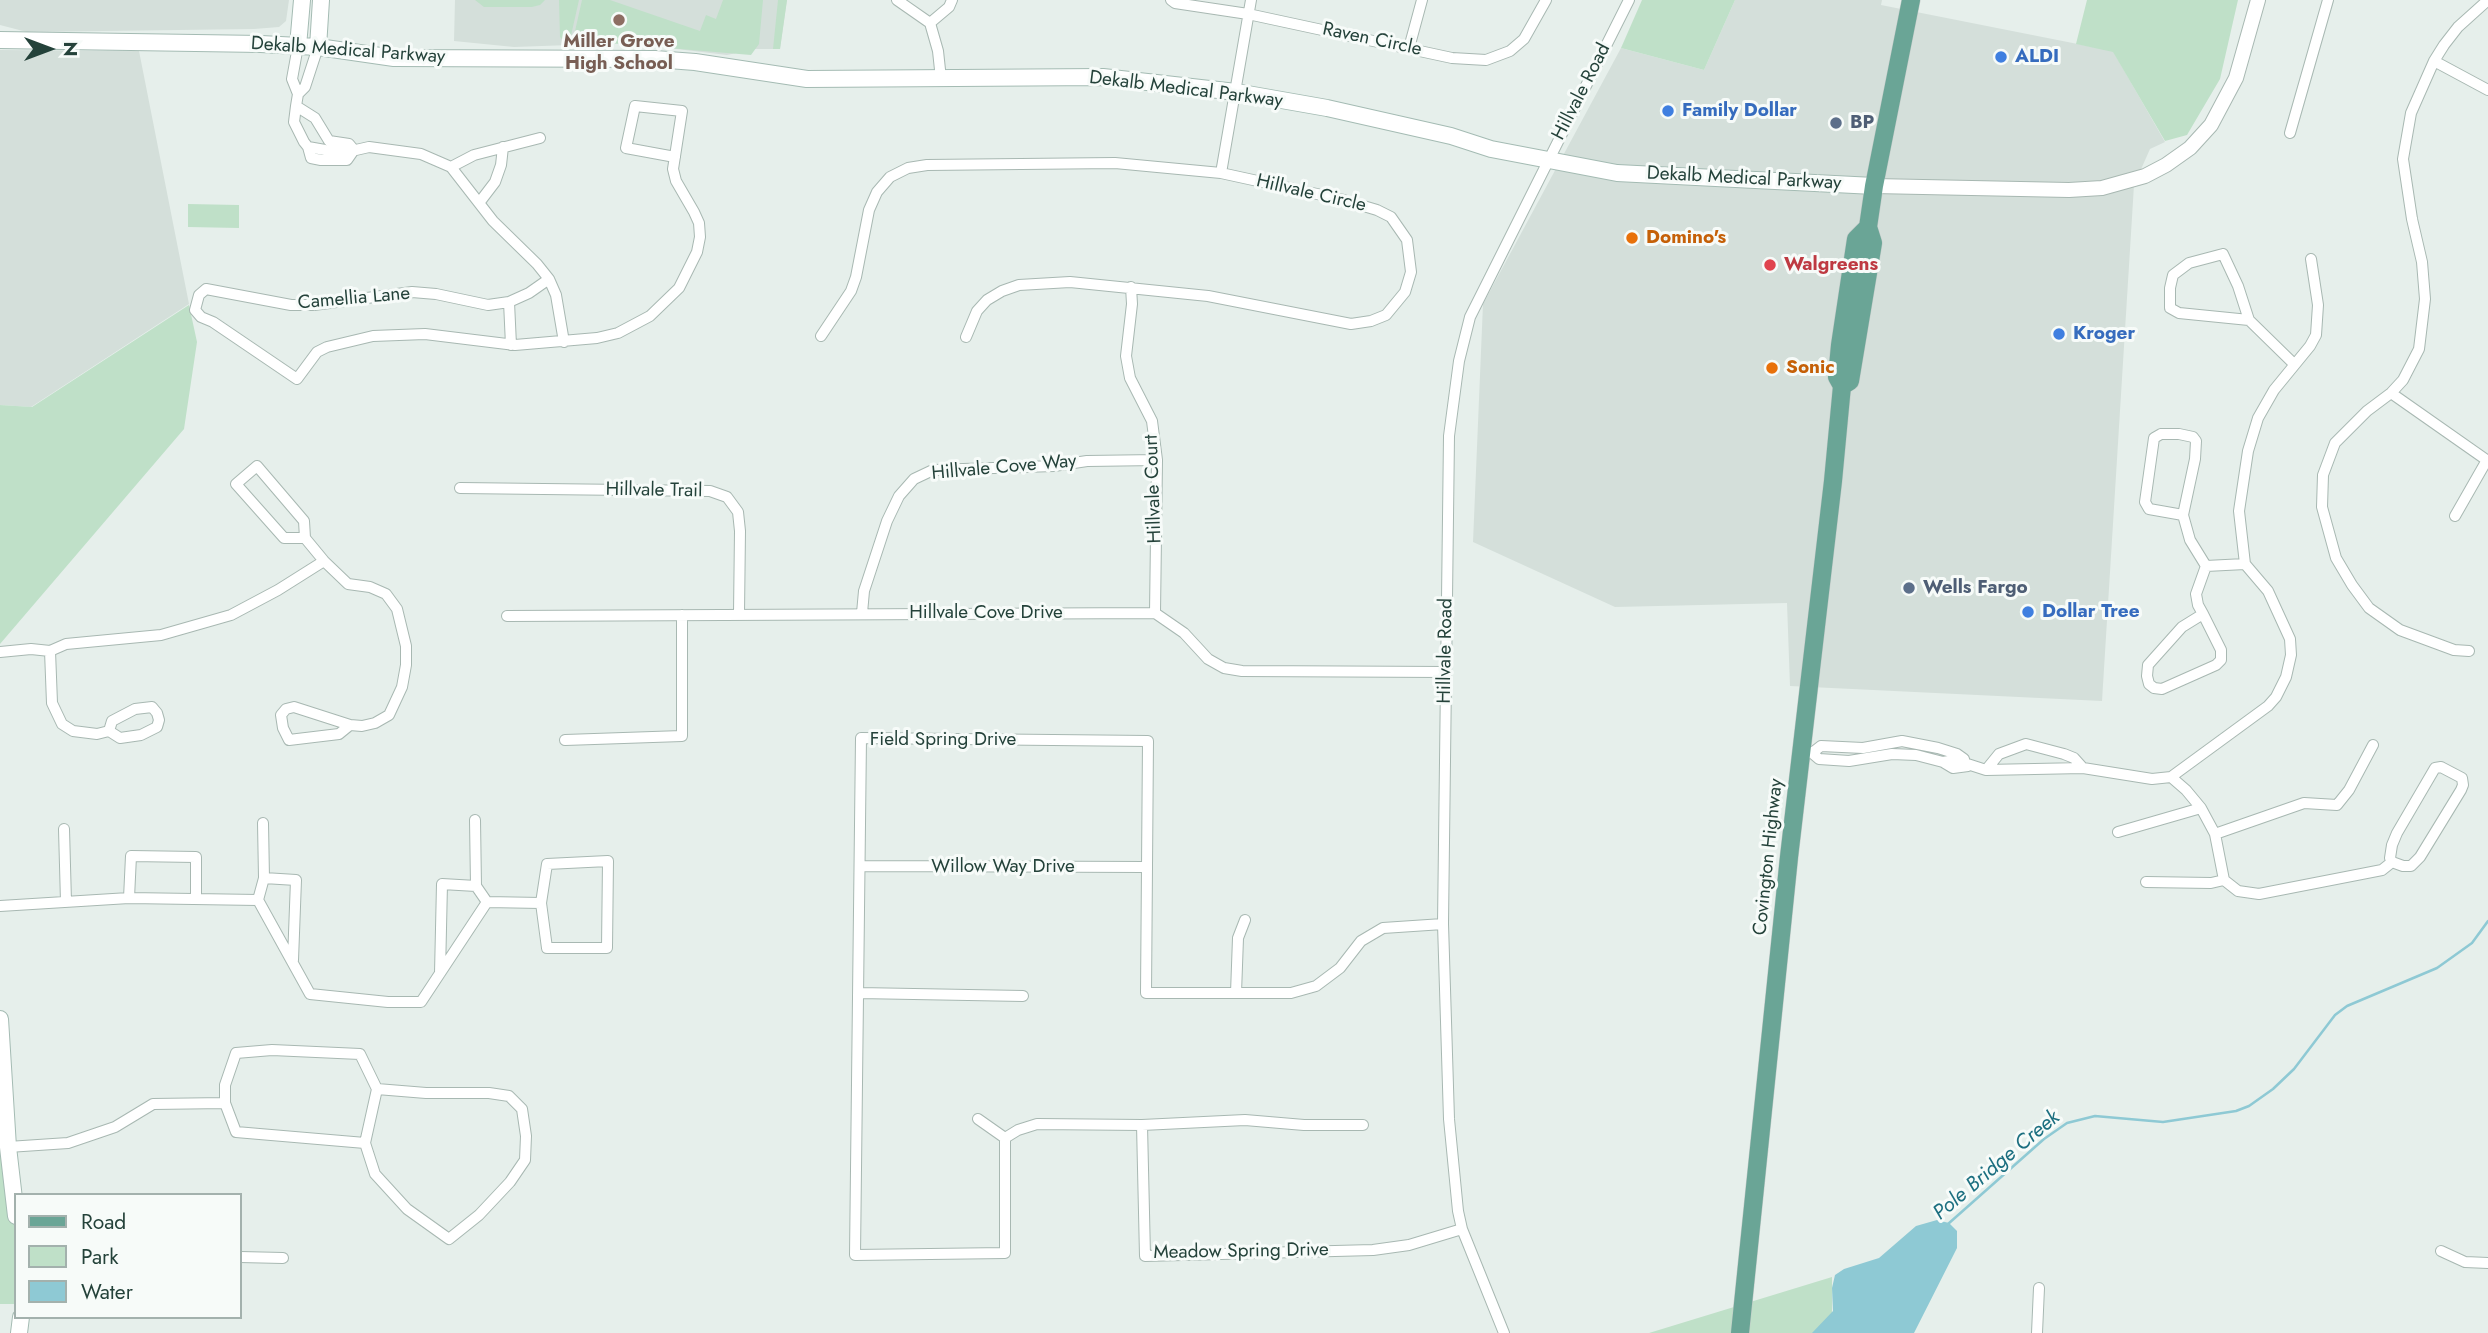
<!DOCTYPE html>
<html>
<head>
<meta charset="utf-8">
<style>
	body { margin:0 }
	#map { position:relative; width:2488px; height:1333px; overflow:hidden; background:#e6efeb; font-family:Jost,sans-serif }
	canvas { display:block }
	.legend { position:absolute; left:14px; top:1193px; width:228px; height:126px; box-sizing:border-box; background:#f7fbf9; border:2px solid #a3b1ad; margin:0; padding:9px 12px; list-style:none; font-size:21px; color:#24423a }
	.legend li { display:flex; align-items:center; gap:14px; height:35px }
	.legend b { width:35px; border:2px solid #a3b1ad }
	.north { position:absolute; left:14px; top:14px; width:70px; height:70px; -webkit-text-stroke:5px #f7fbf9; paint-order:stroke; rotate:90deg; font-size:19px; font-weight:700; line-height:28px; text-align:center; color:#24423a }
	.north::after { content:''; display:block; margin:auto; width:24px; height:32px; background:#24423a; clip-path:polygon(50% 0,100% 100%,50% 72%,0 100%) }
</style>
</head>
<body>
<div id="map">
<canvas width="2488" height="1333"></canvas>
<ul class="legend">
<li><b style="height:9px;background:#6aa596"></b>Road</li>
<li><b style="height:19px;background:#bfe0c8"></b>Park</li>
<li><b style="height:19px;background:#8ec9d4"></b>Water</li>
</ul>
<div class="north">N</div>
</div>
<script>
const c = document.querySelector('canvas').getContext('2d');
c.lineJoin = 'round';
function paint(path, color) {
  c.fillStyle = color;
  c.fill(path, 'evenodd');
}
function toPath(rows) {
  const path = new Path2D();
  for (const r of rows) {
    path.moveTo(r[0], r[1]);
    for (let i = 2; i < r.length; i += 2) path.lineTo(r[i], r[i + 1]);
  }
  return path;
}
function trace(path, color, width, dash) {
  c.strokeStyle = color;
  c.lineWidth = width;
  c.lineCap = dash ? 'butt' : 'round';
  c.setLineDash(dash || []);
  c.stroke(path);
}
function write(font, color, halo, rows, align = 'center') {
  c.font = font + ' Jost,sans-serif';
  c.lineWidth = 6;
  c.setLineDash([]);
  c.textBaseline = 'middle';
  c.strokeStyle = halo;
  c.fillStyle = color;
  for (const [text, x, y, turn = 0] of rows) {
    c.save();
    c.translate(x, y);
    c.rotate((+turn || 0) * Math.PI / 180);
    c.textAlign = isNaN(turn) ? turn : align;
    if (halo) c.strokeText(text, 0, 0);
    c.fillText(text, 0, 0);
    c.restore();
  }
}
const built = toPath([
	[0,0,289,0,286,21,279,27,254,29,27,32,0,25],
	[455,0,787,0,780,49,755,49,727,55,626,43,514,47,454,41],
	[1735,0,1882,0,1881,5,2113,51,2165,142,2150,149,2134,185,2102,701,1790,686,1787,603,1615,607,1473,542,1483,304,1621,48,1704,70],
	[0,50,139,51,189,304,31,407,0,405]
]);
const green = toPath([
	[475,0,545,0,540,5,532,7,484,7],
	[559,0,579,0,570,40,563,40,560,37],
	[582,0,610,0,700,31,706,15,716,19,723,0,763,0,759,44,751,55,573,40],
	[778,0,787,0,780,49,773,49],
	[1642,0,1735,0,1704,70,1621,48],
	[2087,0,2238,0,2220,79,2187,135,2165,141,2113,52,2076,44],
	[188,204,239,205,239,228,188,227],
	[189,305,197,342,184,429,0,644,0,405,32,407],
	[0,1063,16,1204,16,1304,0,1304],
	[1832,1277,1832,1318,1820,1333,1649,1333]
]);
const water = toPath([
	[1937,1220,1949,1223,1957,1231,1957,1248,1914,1333,1812,1333,1833,1311,1832,1288,1835,1275,1844,1269,1879,1258,1916,1226]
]);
const stream = toPath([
	[1948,1224,2044,1139,2067,1123,2095,1116,2163,1122,2236,1111,2249,1106,2273,1089,2294,1069,2335,1015,2347,1006,2437,968,2472,943,2488,921]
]);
const minor = toPath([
	[897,0,930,23,938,51,941,79],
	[1171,0,1175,3,1248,14,1452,58,1486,60,1510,51,1524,39,1546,0],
	[930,23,949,7,952,0],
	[298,46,292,79,298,94],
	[318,47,305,87,298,94,296,106,294,122,304,142,308,147,325,150,347,152,369,147,421,154,451,167,493,221,537,264,549,279,556,295,564,342],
	[1409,48,1422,0],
	[2434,61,2488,90],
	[296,106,315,118,329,141,349,144,354,150],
	[2290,133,2328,0],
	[308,147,311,158,321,160,347,160,354,150],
	[451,167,474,155,540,138],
	[1221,173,1251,0],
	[479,203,495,182,501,165,503,147],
	[2223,254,2238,286,2249,320,2179,313,2170,308,2170,288,2173,275,2189,263,2223,254],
	[549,279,529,293,509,302,488,305,436,294,412,292,314,305,291,305,206,289,199,295,195,310,201,317,213,322,297,379,317,352,327,347,373,336,425,334,515,345,597,338,618,333,650,316,679,288,697,252,700,237,699,223,694,212,676,181,673,169,682,111,635,106,626,148,675,157],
	[1131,287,1132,304,1126,356,1130,378,1152,421,1157,460,1155,613],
	[509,302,511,345],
	[2249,320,2294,364],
	[821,336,851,291,856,277,869,210,877,192,890,177,908,168,927,165,1115,163,1221,173,1340,199,1377,210,1391,217,1407,240,1411,272,1405,292,1386,315,1371,321,1351,324,1208,296,1070,282,1019,285,1002,291,987,300,977,311,966,337],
	[2391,393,2488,461],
	[2161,434,2179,434,2193,437,2196,441,2195,459,2183,515,2149,509,2145,502,2154,438,2161,434],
	[460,488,710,491,727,497,738,512,740,531,739,613],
	[2183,515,2190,540,2206,566,2196,594,2198,605,2203,614,2221,650,2221,660,2216,665,2162,689,2154,688,2149,684,2147,676,2148,665,2182,627,2203,614],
	[2455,516,2487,460],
	[305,538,304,521,257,466,236,484,284,538,305,538,324,561,348,584,370,587,386,594,397,609,406,646,406,665,402,687,389,715,375,723,362,726,350,725,294,707,286,709,281,715,283,728,289,740,339,734,350,725],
	[2206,566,2245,564],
	[862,613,864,591,887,521,899,496,914,479,933,470,1054,466,1087,461,1157,460],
	[507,616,1155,613,1184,633,1208,659,1224,668,1242,671,1445,672],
	[50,651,52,703,62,724,73,731,97,734,109,731,120,738,141,735,157,727,159,720,157,713,152,707,135,709,112,721,109,731],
	[2469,651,2454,650,2400,630,2369,608,2352,585,2336,558,2322,507,2323,475,2335,443,2367,411,2391,393,2403,380,2419,349,2425,299,2422,262,2412,219,2403,159,2411,113,2434,61,2444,45,2458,27,2488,0],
	[0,652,31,649,50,651,66,644,161,635,231,615,278,590,324,561],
	[565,740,682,736,682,615],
	[1802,752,1812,753,1819,759,1849,761,1892,754,1916,755,1943,762,1953,768,1968,766],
	[1812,753,1821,746,1863,748,1902,741,1938,748,1957,754,1964,759],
	[1943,762,1955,760,1986,770,2083,768,2152,779,2171,777,2186,790,2201,808,2215,834,2224,880,2238,891,2259,894,2382,870,2392,862],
	[2441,767,2462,778,2463,785,2461,790,2420,857,2411,866,2403,866,2392,862,2390,858,2392,845,2397,833,2435,768,2441,767],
	[1986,770,1999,754,2026,744,2064,754,2074,758,2083,768],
	[2171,777,2268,706,2276,697,2286,677,2291,655,2290,639,2268,591,2245,564,2239,511,2248,451,2258,418,2274,390,2310,346,2316,335,2318,305,2311,259],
	[475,820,476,886],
	[263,823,264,878],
	[64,829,66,902],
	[2118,832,2201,808],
	[2215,834,2304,803,2337,805,2349,790,2373,745],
	[608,861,607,948,547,948,541,903,547,864,608,861],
	[861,866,1145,867],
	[2146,882,2211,883,2224,880],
	[129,898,131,856,196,857,196,899],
	[258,900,264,878,296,880,293,960],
	[0,906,129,898,258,900,310,994,388,1002,421,1002,487,902,541,903],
	[440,973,442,884,476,886,487,902],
	[859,993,1023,996],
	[1236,993,1238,938,1245,920],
	[272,1050,360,1054,377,1089,365,1143,236,1132,225,1103,225,1085,236,1053,272,1050],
	[978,1119,1005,1138,1005,1253,855,1255,861,738,1148,741,1146,993,1291,993,1316,986,1340,968,1361,941,1383,928,1443,924],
	[1142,1125,1145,1256,1373,1250,1409,1245,1462,1229],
	[1005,1138,1018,1130,1037,1124,1142,1125,1245,1120,1304,1125,1363,1125],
	[365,1143,375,1174,407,1209,449,1239,479,1215,510,1182,525,1160,526,1136,522,1109,509,1096,489,1093,426,1093,377,1089],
	[8,1147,68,1143,115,1127,153,1104,225,1103],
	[2441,1251,2465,1262,2488,1263],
	[240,1257,283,1258],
	[1504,1333,1462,1229,1458,1211,1449,1119,1443,924,1449,436,1459,361,1470,317,1629,0],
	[2037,1333,2039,1288]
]);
const tertiary = toPath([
	[1874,186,2069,190,2102,188,2145,176,2166,165,2190,148,2211,125,2236,78,2258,0]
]);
const secondary = toPath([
	[0,40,261,44,318,47,394,58,655,59,695,62,807,79,1103,77,1236,92,1327,108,1451,136,1491,149,1617,173,1874,186],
	[298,46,302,0],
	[318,47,321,0],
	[0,1019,8,1147,16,1216],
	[19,1333,21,1317]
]);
const primary = toPath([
	[1842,386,1850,381,1873,243,1868,227,1874,186,1911,0],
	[1740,1333,1789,857,1833,481,1842,386,1837,377,1840,345,1856,239,1868,227]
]);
const markers = [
	[619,20,7,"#8d6e63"],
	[2001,57,7,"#3f7fe0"],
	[1668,111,7,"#3f7fe0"],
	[1836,123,7,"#5c6f8a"],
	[1632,238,7,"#e8710a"],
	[1770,265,7,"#e0444e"],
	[2059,334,7,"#3f7fe0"],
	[1772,368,7,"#e8710a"],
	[1909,588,7,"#5c6f8a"],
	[2028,612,7,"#3f7fe0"]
];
const streetNames = [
	["Raven Circle",1372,40,12],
	["Dekalb Medical Parkway",348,51,4],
	["Dekalb Medical Parkway",1186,90,7],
	["Hillvale Road",1582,92,-63],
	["Dekalb Medical Parkway",1744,179,3],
	["Hillvale Circle",1311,194,13],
	["Camellia Lane",354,299,-5],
	["Hillvale Cove Way",1004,468,-5],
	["Hillvale Court",1154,489,-92],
	["Hillvale Trail",654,491,1],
	["Hillvale Cove Drive",986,613],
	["Hillvale Road",1446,651,-89],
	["Field Spring Drive",943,740],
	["Covington Highway",1769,857,-84],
	["Willow Way Drive",1003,867],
	["Meadow Spring Drive",1241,1252,-1]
];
const educationNames = [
	["Miller Grove",619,42],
	["High School",619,64]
];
const shopNames = [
	["ALDI",2015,57],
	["Family Dollar",1682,111],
	["Kroger",2073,334],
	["Dollar Tree",2042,612]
];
const serviceNames = [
	["BP",1850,123],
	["Wells Fargo",1923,588]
];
const foodNames = [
	["Domino's",1646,238],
	["Sonic",1786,368]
];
const healthNames = [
	["Walgreens",1784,265]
];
const waterNames = [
	["Pole Bridge Creek",1997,1166,-40]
];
paint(built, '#d4dfda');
paint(green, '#bfe0c8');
paint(water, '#8ec9d4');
trace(stream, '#8ec9d4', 2.5);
trace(minor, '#a8b8b2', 12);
trace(tertiary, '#a8b8b2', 16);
trace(secondary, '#a4bbb3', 18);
trace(primary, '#c2cac8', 19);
trace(minor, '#fff', 10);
trace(tertiary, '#fff', 14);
trace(secondary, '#fff', 16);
trace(primary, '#6aa596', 18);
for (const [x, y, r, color] of markers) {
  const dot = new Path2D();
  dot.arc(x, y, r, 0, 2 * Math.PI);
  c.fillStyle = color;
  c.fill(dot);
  trace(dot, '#f7fbf9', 2.5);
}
write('19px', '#24423a', '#f7fbf9', streetNames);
write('bold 19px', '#785e54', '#f7fbf9', educationNames);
write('bold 19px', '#366cbe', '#f7fbf9', shopNames, 'left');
write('bold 19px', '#4e5e75', '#f7fbf9', serviceNames, 'left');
write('bold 19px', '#c56008', '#f7fbf9', foodNames, 'left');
write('bold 19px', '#be3a42', '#f7fbf9', healthNames, 'left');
write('italic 21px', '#1c6f80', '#f7fbf9', waterNames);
</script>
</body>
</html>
